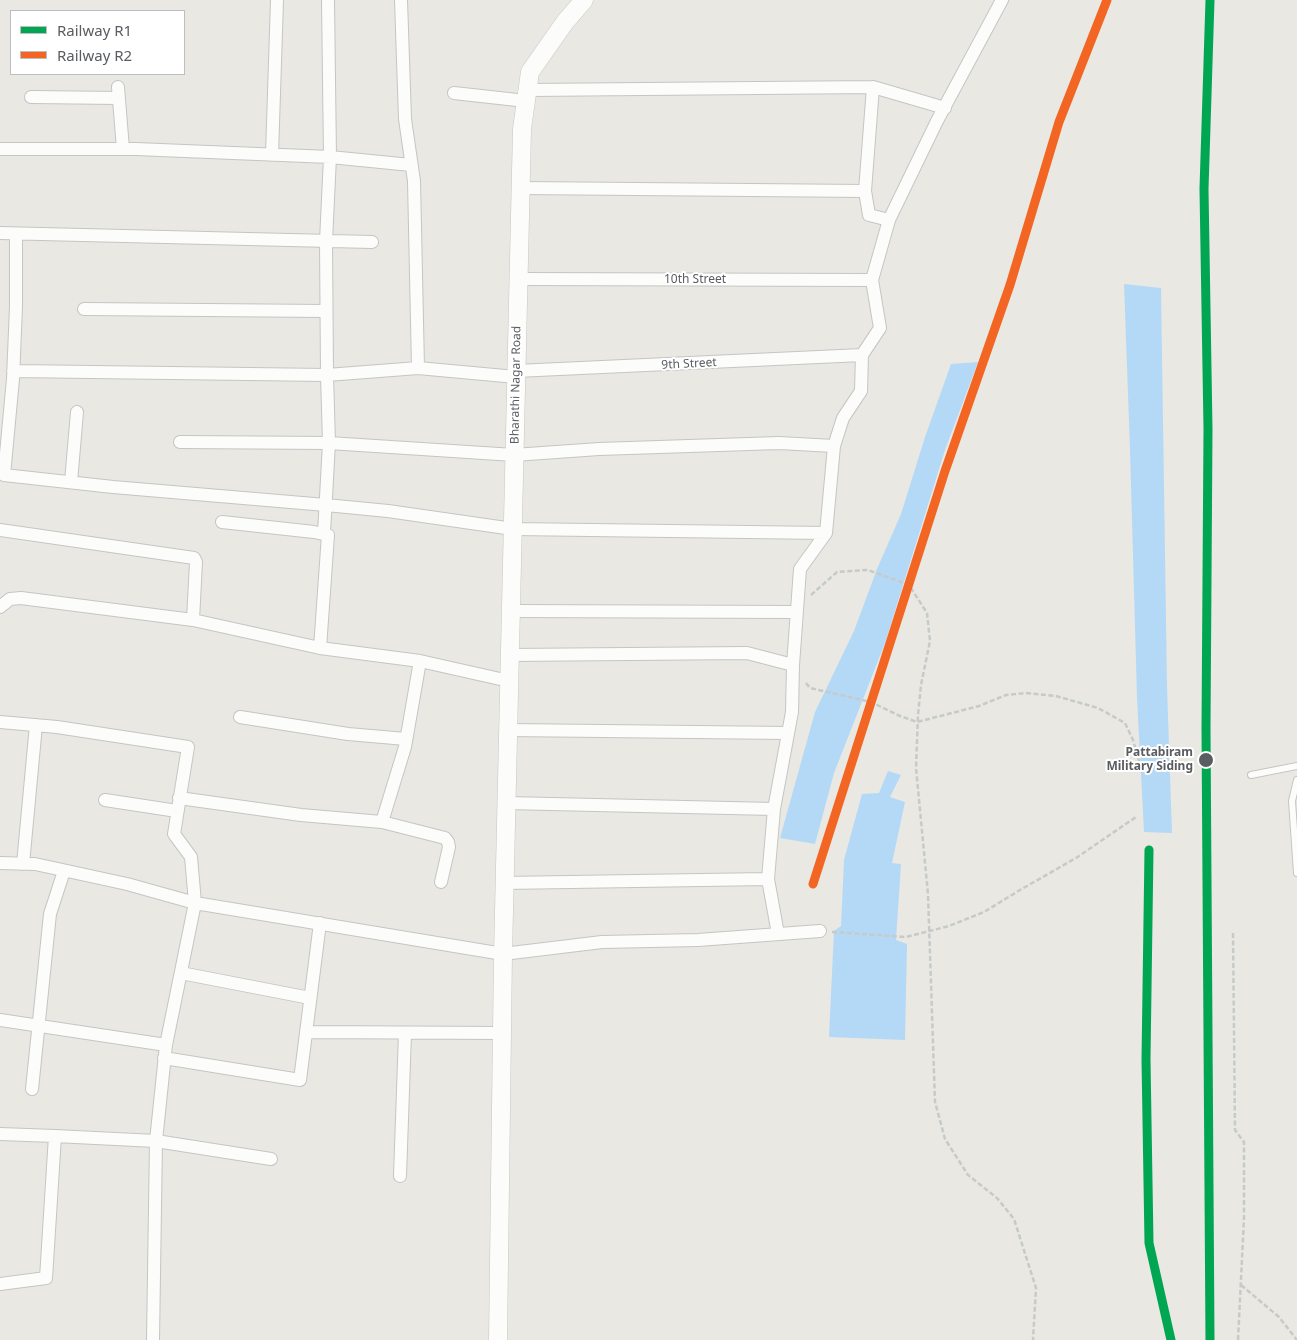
<!DOCTYPE html>
<html>
<head>
<meta charset="utf-8">
<style>
	body { margin:0 }
	#map { position:relative; width:1297px; height:1340px; overflow:hidden; background:#e9e8e3; font-family:"Noto Sans",sans-serif }
	canvas { display:block }
	.legend { position:absolute; left:10px; top:10px; width:175px; height:65px; box-sizing:border-box; background:#fff; border:1px solid #bdbec0; margin:0; padding:6px 9px; list-style:none; font-size:15px; color:#595c61 }
	.legend li { display:flex; align-items:center; gap:10px; height:25px }
	.legend b { width:25px; border:1px solid #bdbec0 }
</style>
</head>
<body>
<div id="map">
<canvas width="1297" height="1340"></canvas>
<ul class="legend">
<li><b style="height:6px;background:#00a651"></b>Railway R1</li>
<li><b style="height:6px;background:#f26522"></b>Railway R2</li>
</ul>
</div>
<script>
const c = document.querySelector('canvas').getContext('2d');
c.lineJoin = 'round';
function paint(path, color) {
  c.fillStyle = color;
  c.fill(path, 'evenodd');
}
function toPath(rows) {
  const path = new Path2D();
  for (const r of rows) {
    path.moveTo(r[0], r[1]);
    for (let i = 2; i < r.length; i += 2) path.lineTo(r[i], r[i + 1]);
  }
  return path;
}
function trace(path, color, width, dash) {
  c.strokeStyle = color;
  c.lineWidth = width;
  c.lineCap = dash ? 'butt' : 'round';
  c.setLineDash(dash || []);
  c.stroke(path);
}
function write(font, color, halo, rows, align = 'center') {
  c.font = font + ' "Noto Sans",sans-serif';
  c.lineWidth = 4;
  c.setLineDash([]);
  c.textBaseline = 'middle';
  c.strokeStyle = halo;
  c.fillStyle = color;
  for (const [text, x, y, turn = 0] of rows) {
    c.save();
    c.translate(x, y);
    c.rotate((+turn || 0) * Math.PI / 180);
    c.textAlign = isNaN(turn) ? turn : align;
    if (halo) c.strokeText(text, 0, 0);
    c.fillText(text, 0, 0);
    c.restore();
  }
}
const water = toPath([
	[1124,284,1161,288,1167,687,1172,833,1144,832,1137,698,1130,449],
	[978,362,945,450,885,643,834,773,815,844,780,838,815,712,854,631,877,569,901,514,925,437,951,364],
	[888,771,901,775,890,797,905,802,892,863,901,864,896,940,907,944,905,1040,829,1037,834,931,841,926,844,860,862,794,879,793]
]);
const path = toPath([
	[811,595,837,572,868,570,909,585,927,613,930,641,921,685,918,715,916,768,928,894,935,1102,945,1139,968,1175,997,1198,1014,1219,1036,1288,1033,1340],
	[806,683,810,688,871,702,900,716,917,722,979,706,1006,695,1026,693,1056,696,1098,708,1125,723,1133,740,1139,761],
	[832,932,906,937,949,926,984,912,1020,890,1076,858,1136,817],
	[1233,933,1235,1130,1244,1142,1244,1218,1238,1340],
	[1241,1285,1279,1317,1297,1340]
]);
const lane = toPath([
	[1251,775,1297,766],
	[1297,780,1292,801,1297,873]
]);
const street = toPath([
	[401,0,405,119,414,181,418,368,516,377],
	[118,87,123,149],
	[873,87,865,191,869,215,889,220],
	[528,90,873,87,945,108],
	[454,93,526,101],
	[31,97,119,98],
	[0,149,136,149,330,157,411,165],
	[272,155,277,0],
	[521,188,865,191],
	[0,233,372,242],
	[16,234,16,306,13,379,4,475,113,487,326,505,388,511,513,529,826,533],
	[518,279,872,280],
	[84,309,326,311],
	[13,371,327,375,418,368],
	[516,371,862,355],
	[180,442,329,443,514,455,599,449,779,443,834,446,826,533,800,569,793,665,792,712,774,809,768,879,778,934],
	[834,446,843,418,861,391,862,355,880,328,872,280,889,220,937,121,1002,0],
	[71,482,77,412],
	[222,522,314,532,328,535,320,648],
	[0,530,194,558,196,562,193,620],
	[324,533,329,443,327,375,326,241,330,157,328,0],
	[0,607,10,599,21,598,193,620,320,648,420,661,509,681],
	[511,611,797,612],
	[510,655,747,653,793,665],
	[240,717,348,734,406,739],
	[0,722,57,727,188,747,174,834,191,857,195,903,166,1045,156,1141,153,1340],
	[508,730,788,733],
	[179,798,301,815,382,822,405,747,420,661],
	[105,800,177,811],
	[506,803,774,809],
	[382,822,445,838,448,842,449,847,441,882],
	[0,863,35,864,127,884,195,903,503,954,602,942,698,940,820,931],
	[23,864,36,725],
	[504,883,768,879],
	[181,973,310,998],
	[0,1020,166,1045],
	[306,1032,502,1033],
	[164,1058,300,1080,320,923],
	[32,1089,50,914,64,871],
	[0,1134,55,1136],
	[400,1176,405,1033],
	[0,1284,46,1278,55,1136,156,1141,271,1159]
]);
const secondary = toPath([
	[498,1340,503,954,522,129,530,72,565,22,584,0]
]);
const rail1 = toPath([
	[1210,0,1204,189,1208,429,1206,728,1210,1340],
	[1149,850,1146,1059,1149,1243,1171,1340]
]);
const rail2 = toPath([
	[813,884,945,471,1010,285,1059,122,1107,0]
]);
const markers = [
	[1206,760,8,"#595c61"]
];
const streetNames = [
	["10th Street",695,280],
	["9th Street",689,364,-3],
	["Bharathi Nagar Road",516,385,-89]
];
const stopNames = [
	["Pattabiram",1193,753],
	["Military Siding",1193,767]
];
paint(water, '#b4d9f6');
trace(lane, '#c5c5c4', 8);
trace(street, '#c5c5c4', 14);
trace(secondary, '#c6c6c5', 19);
trace(path, '#c6cbc9', 2.5, [5, 2.5]);
trace(lane, '#fcfcfb', 6);
trace(street, '#fcfcfb', 12);
trace(secondary, '#fcfcfb', 18);
trace(rail1, '#00a651', 9);
trace(rail2, '#f26522', 9);
for (const [x, y, r, color] of markers) {
  const dot = new Path2D();
  dot.arc(x, y, r, 0, 2 * Math.PI);
  c.fillStyle = color;
  c.fill(dot);
  trace(dot, '#fff', 2);
}
write('12px', '#595c61', '#fff', streetNames);
write('bold 12px', '#595c61', '#fff', stopNames, 'right');
</script>
</body>
</html>
